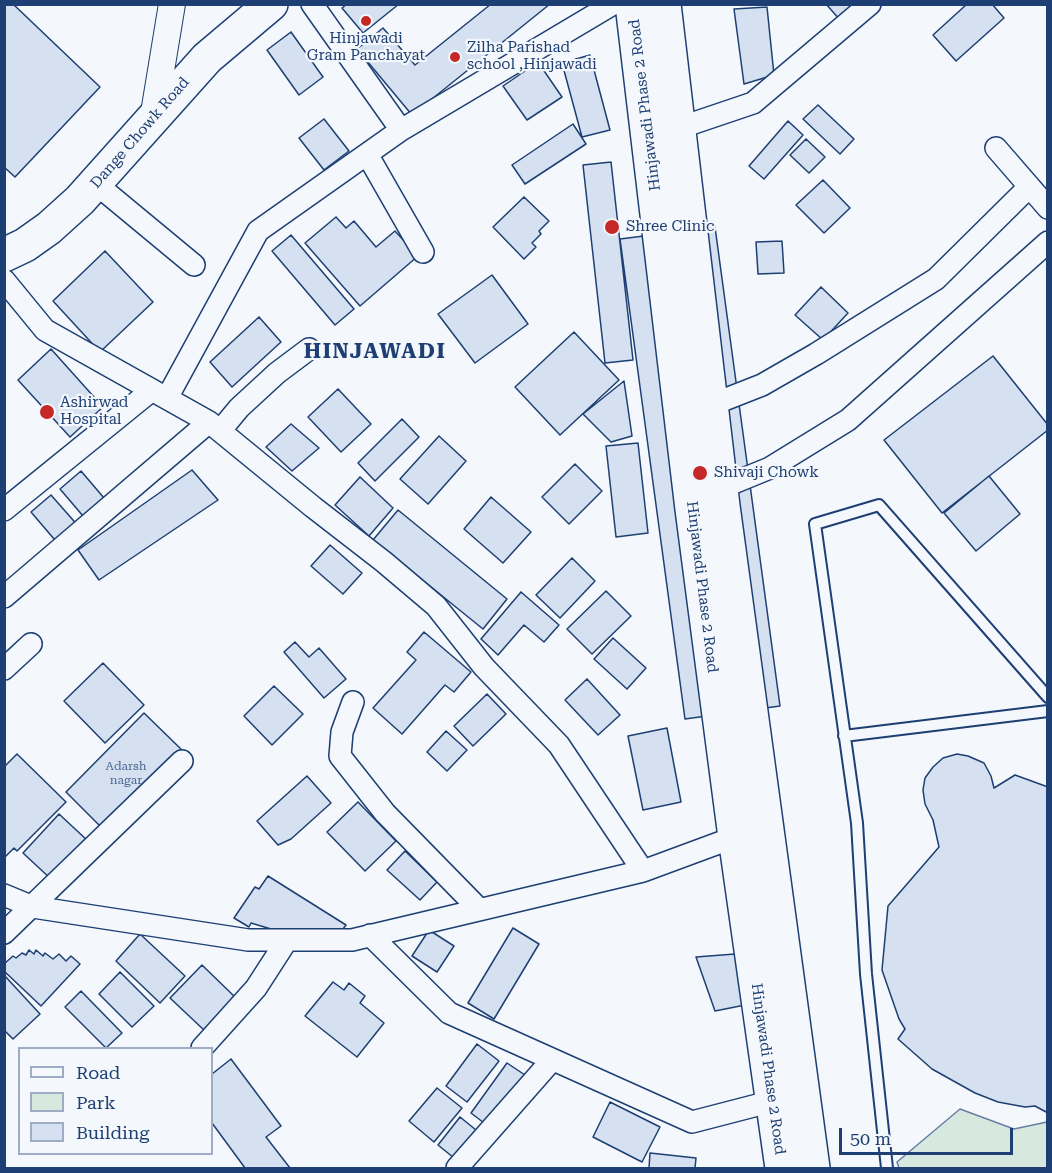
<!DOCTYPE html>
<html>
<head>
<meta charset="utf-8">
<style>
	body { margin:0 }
	#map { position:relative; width:1052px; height:1173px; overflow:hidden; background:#f4f7fb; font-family:"Roboto Serif",serif }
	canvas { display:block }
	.frame { position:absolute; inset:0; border:6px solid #1d3f73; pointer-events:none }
	.legend { position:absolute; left:18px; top:1047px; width:195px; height:108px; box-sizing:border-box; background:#f4f7fb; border:2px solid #9eadc5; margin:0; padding:8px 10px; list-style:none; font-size:18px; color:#1d3f73 }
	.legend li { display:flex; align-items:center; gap:12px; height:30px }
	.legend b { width:30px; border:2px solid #9eadc5 }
	.scale { position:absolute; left:839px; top:1128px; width:174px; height:27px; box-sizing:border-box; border:3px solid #1d3f73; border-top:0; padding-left:8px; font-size:18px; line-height:21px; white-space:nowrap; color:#1d3f73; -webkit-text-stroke:4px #f4f7fb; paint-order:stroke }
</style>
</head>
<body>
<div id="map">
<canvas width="1052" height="1173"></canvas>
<div class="frame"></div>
<ul class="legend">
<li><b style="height:8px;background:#f4f7fb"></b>Road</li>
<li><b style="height:16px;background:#d7e8df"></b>Park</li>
<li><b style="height:16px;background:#d5e0f0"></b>Building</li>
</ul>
<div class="scale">50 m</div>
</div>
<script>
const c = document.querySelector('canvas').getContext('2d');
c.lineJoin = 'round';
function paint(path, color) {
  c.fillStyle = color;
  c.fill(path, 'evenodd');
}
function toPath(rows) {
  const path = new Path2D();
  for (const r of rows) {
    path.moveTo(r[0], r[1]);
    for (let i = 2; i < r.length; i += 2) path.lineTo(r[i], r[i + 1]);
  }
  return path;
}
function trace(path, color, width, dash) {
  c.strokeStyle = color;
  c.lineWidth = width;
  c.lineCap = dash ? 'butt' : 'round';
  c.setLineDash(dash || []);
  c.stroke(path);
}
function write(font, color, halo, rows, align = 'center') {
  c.font = font + ' "Roboto Serif",serif';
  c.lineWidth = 4.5;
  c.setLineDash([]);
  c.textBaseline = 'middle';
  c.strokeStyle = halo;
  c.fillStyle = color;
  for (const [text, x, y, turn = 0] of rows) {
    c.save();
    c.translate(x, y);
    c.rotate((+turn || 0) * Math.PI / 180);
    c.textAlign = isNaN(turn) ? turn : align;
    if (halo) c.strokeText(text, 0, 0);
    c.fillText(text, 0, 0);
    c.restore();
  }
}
const green = toPath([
	[960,1109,1014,1129,1047,1122,1047,1168,899,1168,897,1162,960,1109]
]);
const building = toPath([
	[4,4,13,4,100,87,15,177,4,167,4,4],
	[347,4,399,4,363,33,342,8,347,4],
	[491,4,550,4,412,115,357,49,383,28,415,65,491,4],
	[826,4,858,4,840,20,826,4],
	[967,4,992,4,1004,18,956,61,933,35,967,4],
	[767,7,774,75,744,84,734,9,767,7],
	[291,32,323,77,299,95,267,50,291,32],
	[590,55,610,130,582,137,562,63,590,55],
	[538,62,562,97,527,120,503,86,538,62],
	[818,105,854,139,840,154,803,119,818,105],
	[324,119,349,151,324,170,299,138,324,119],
	[788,121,803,135,764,179,749,166,788,121],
	[573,124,586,144,525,184,512,165,573,124],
	[806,139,825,157,809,173,790,155,806,139],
	[611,162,633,360,605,363,583,165,611,162],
	[823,180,850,208,824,233,796,205,823,180],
	[524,197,549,221,539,231,541,234,532,243,536,247,524,259,493,227,524,197],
	[336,217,346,228,354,221,376,247,395,231,418,256,360,306,305,243,336,217],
	[715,227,780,706,685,719,620,239,715,227],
	[291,235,354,309,335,325,272,251,291,235],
	[782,241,784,273,758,274,756,242,782,241],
	[105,251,153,302,100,352,53,301,105,251],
	[492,275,528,324,475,363,438,314,492,275],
	[821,287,848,313,823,340,795,315,821,287],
	[259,317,281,342,232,387,210,362,259,317],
	[574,332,619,380,560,435,515,387,574,332],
	[51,349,103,407,70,437,18,380,51,349],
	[993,356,1048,425,1048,430,942,513,884,440,993,356],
	[624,381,632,436,611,442,583,414,624,381],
	[338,389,371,424,341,452,308,417,338,389],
	[402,419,419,437,375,481,358,463,402,419],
	[291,424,319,448,292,471,266,447,291,424],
	[439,436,466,461,428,504,400,479,439,436],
	[638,443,648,533,616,537,606,446,638,443],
	[575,464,602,491,569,524,542,497,575,464],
	[192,470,218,500,99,580,78,550,192,470],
	[81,471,110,505,89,523,60,489,81,471],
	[989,476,1020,514,976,551,944,513,989,476],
	[360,477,393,508,369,536,335,505,360,477],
	[51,495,80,528,60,546,31,512,51,495],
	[491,497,531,532,503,563,464,529,491,497],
	[398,510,507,599,483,629,373,540,398,510],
	[330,545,362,573,343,594,311,566,330,545],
	[572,558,595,581,560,618,536,595,572,558],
	[606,591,631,616,592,654,567,629,606,591],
	[521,592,559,625,544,642,524,625,498,655,481,639,521,592],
	[424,632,471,672,454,692,445,685,402,734,373,708,416,660,407,652,424,632],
	[613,638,646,668,627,689,594,659,613,638],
	[295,642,309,657,319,648,346,679,324,698,284,652,295,642],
	[103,663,144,705,105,743,64,701,103,663],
	[587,679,620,715,598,735,565,700,587,679],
	[274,686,303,714,272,745,244,716,274,686],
	[487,694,506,714,473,746,454,726,487,694],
	[144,713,185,753,107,833,66,792,144,713],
	[667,728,681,802,643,810,628,736,667,728],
	[446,731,467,750,447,771,427,752,446,731],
	[17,754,66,802,17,851,14,848,4,858,4,767,17,754],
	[957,754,968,756,984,763,991,776,994,788,1015,775,1048,787,1048,1113,1035,1106,1025,1107,998,1102,975,1093,932,1069,898,1039,905,1029,899,1019,882,970,888,906,939,847,933,820,925,804,923,790,925,778,933,767,943,758,957,754],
	[307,776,331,803,291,839,278,845,257,821,307,776],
	[358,802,396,841,365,871,327,832,358,802],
	[59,814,88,841,52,880,23,853,59,814],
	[405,851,437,882,420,900,387,870,405,851],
	[268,876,346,925,340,933,291,935,282,929,281,932,251,923,249,927,234,918,255,887,259,889,268,876],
	[513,928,539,944,494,1019,468,1003,513,928],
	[429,930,454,946,437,972,412,956,429,930],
	[140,934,185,976,160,1003,116,961,140,934],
	[29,950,34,954,36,950,43,956,45,953,53,959,59,954,66,961,71,956,80,964,41,1006,4,971,4,964,13,956,16,958,22,953,26,955,29,950],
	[735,954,745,1005,715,1011,696,957,735,954],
	[202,965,236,998,205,1031,170,998,202,965],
	[120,972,154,1006,132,1027,99,994,120,972],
	[4,975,40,1014,13,1039,4,1030,4,975],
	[333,982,344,990,349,983,365,996,360,1003,384,1023,357,1057,305,1016,333,982],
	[81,991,122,1033,106,1048,65,1007,81,991],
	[477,1044,499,1061,467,1102,446,1086,477,1044],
	[231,1059,281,1126,266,1137,290,1168,245,1168,212,1123,212,1074,231,1059],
	[507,1063,525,1075,488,1126,471,1113,507,1063],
	[437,1088,462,1108,434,1142,409,1121,437,1088],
	[610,1102,660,1127,642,1162,593,1137,610,1102],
	[460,1117,476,1130,454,1158,438,1145,460,1117],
	[650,1153,696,1158,695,1168,649,1168,650,1153]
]);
const service = toPath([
	[844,736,1048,711],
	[887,1168,866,974,857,823,815,524,879,505,1048,697]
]);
const minor = toPath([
	[312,4,401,130],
	[679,128,753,103,870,4],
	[996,148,1048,208],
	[367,154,423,252],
	[95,183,194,265],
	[4,280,45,330,209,422,313,507,384,562,436,606,484,667,559,745,643,871],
	[167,398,258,231,401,130,613,4],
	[711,405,762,385,816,354,936,279,1029,187],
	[220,431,239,408,277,373,309,349],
	[721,488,770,468,848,420,1048,242],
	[4,510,152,390],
	[4,597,209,422],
	[4,669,31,644],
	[353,702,342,732,340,756,385,813,479,909],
	[4,895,33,907,248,940,352,940,643,871,735,837],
	[4,933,182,761],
	[370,935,449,1013,692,1122,773,1101],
	[202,1048,256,988,287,940],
	[457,1168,552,1060]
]);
const tertiary = toPath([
	[153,119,172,4]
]);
const primary = toPath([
	[632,4,692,509,735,837,782,1168],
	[664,4,723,506,813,1168],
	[4,255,25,245,49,228,80,200,207,58,271,4]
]);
const markers = [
	[366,21,6,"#c62828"],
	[455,57,6,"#c62828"],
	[612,227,8,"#c62828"],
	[47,412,8,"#c62828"],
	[700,473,8,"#c62828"]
];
const numberNames = [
	["Adarsh",126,766],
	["nagar",126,780]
];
const poiNames = [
	["Hinjawadi",366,39,"center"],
	["Gram Panchayat",366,56,"center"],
	["Zilha Parishad",467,48],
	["school ,Hinjawadi",467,65],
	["Shree Clinic",626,227],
	["Ashirwad",60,403],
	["Hospital",60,420],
	["Shivaji Chowk",714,473]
];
const streetNames = [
	["Hinjawadi Phase 2 Road",645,105,-97],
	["Dange Chowk Road",140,133,-49],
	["Hinjawadi Phase 2 Road",702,587,83],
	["Hinjawadi Phase 2 Road",768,1069,82]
];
const districtNames = [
	["HINJAWADI",375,352]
];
paint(green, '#d7e8df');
trace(green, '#687fa3', 1.5);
paint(building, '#d5e0f0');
trace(building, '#1d3f73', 1.5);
trace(service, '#1d3f73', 14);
trace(minor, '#1d3f73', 24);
trace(tertiary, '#1d3f73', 28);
trace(primary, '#1d3f73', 36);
trace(service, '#f4f7fb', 10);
trace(minor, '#f4f7fb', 21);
trace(tertiary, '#f4f7fb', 26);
trace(primary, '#f4f7fb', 33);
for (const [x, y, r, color] of markers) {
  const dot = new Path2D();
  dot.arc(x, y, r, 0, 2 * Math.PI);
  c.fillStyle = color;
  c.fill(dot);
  trace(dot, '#f4f7fb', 2);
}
write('12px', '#4b6792', null, numberNames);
write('15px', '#1d3f73', '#f4f7fb', poiNames, 'left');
write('15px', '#1d3f73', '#f4f7fb', streetNames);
c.letterSpacing = '1.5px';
write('bold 21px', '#1d3f73', '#f4f7fb', districtNames);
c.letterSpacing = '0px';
</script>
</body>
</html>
